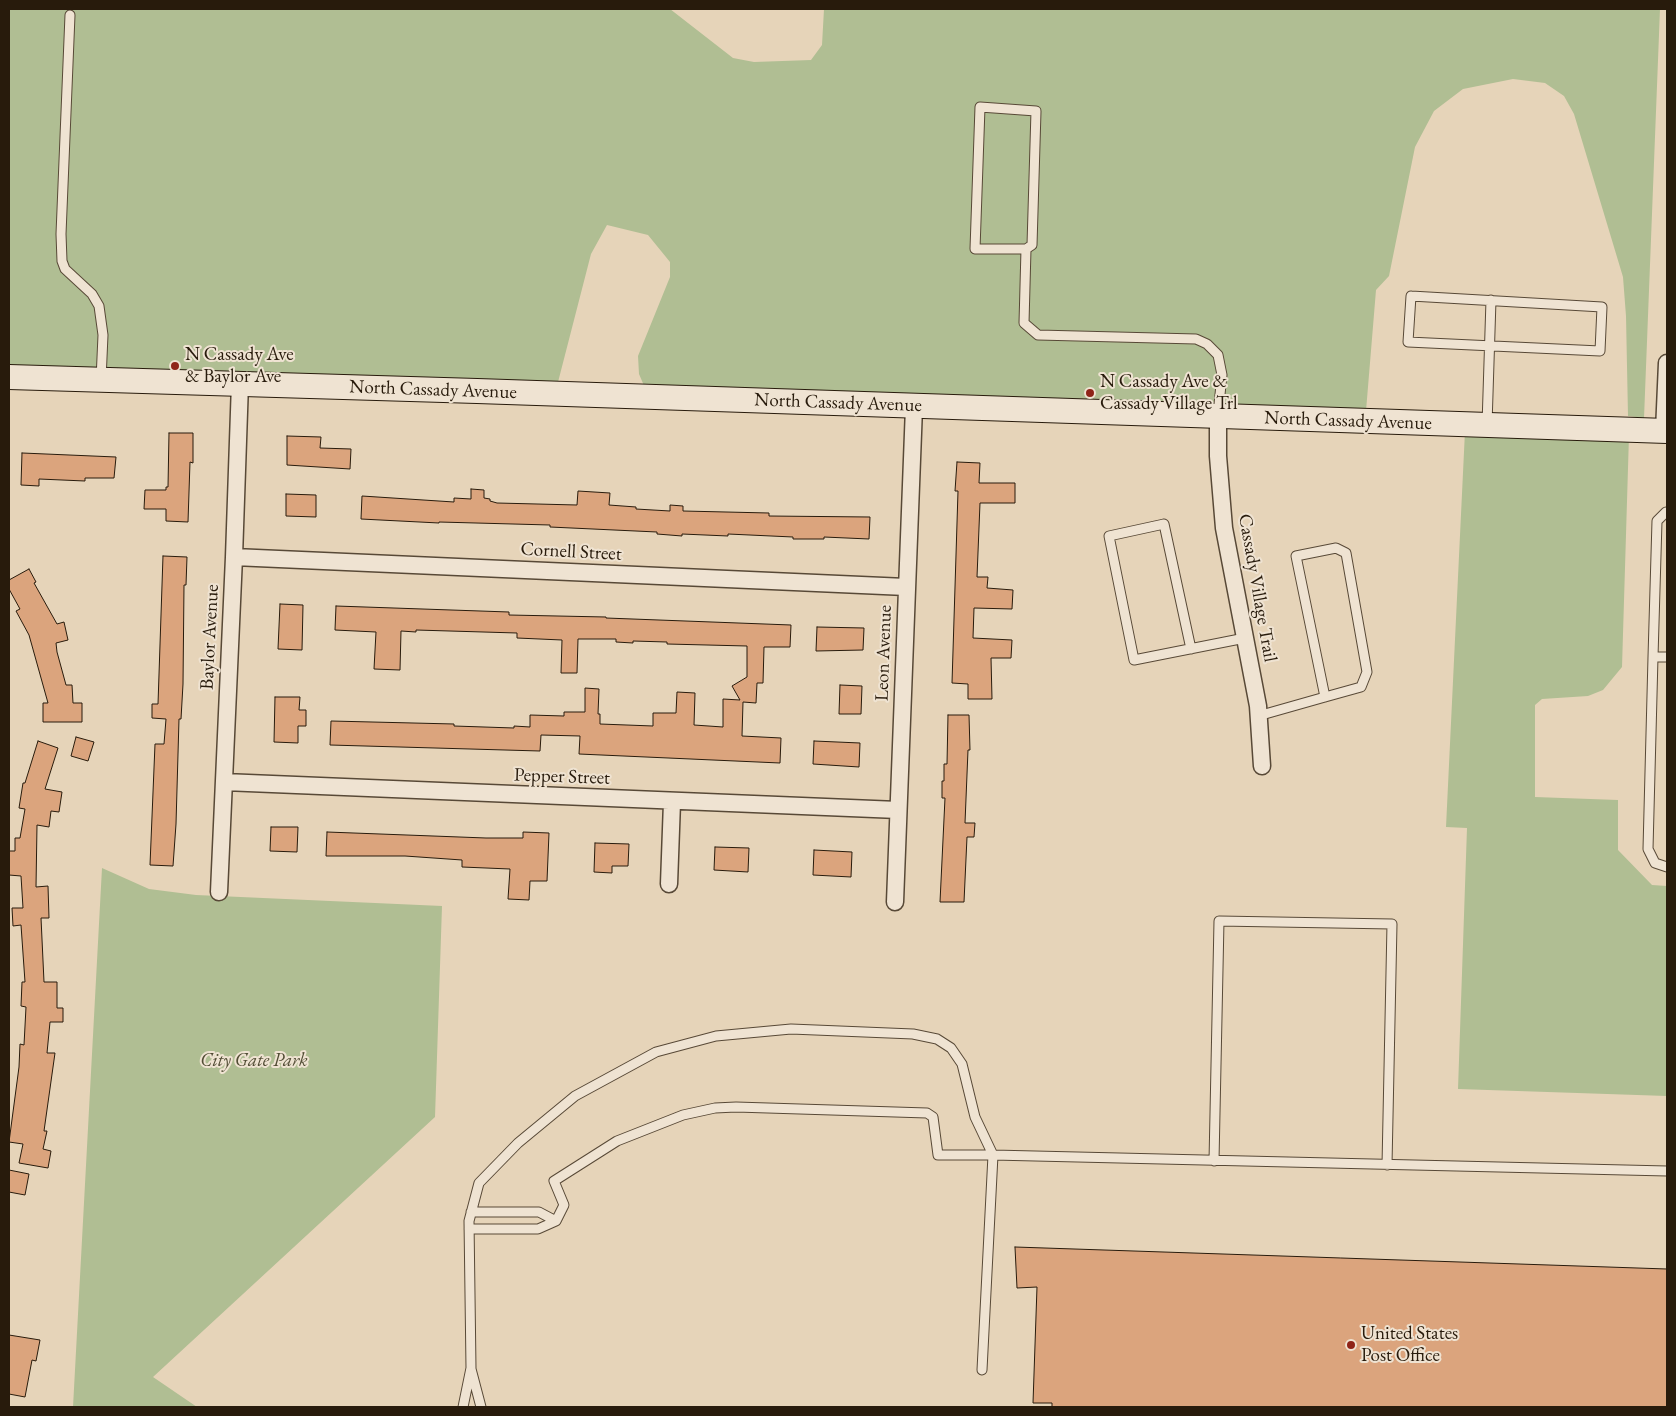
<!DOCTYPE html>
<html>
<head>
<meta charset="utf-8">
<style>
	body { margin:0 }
	#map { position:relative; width:1676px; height:1416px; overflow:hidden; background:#e6d4b9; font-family:"EB Garamond",serif }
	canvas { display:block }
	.frame { position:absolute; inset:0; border:10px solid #281b0c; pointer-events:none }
</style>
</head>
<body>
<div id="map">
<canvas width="1676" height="1416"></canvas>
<div class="frame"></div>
</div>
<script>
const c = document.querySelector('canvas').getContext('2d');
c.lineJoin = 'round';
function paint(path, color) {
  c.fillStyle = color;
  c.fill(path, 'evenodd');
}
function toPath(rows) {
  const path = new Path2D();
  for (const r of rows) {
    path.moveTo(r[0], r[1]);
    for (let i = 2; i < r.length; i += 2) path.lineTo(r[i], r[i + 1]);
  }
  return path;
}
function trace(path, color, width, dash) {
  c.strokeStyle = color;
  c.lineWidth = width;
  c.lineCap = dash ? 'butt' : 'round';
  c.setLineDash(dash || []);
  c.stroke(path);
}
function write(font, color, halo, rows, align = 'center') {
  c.font = font + ' "EB Garamond",serif';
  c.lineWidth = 4;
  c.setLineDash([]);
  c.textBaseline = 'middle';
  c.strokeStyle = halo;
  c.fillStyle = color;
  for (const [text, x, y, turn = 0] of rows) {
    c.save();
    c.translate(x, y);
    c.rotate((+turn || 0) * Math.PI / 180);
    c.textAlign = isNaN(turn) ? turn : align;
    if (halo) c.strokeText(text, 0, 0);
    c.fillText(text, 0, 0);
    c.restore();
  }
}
const green = toPath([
	[9,9,670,9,733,58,754,62,811,60,822,45,824,9,1660,9,1644,418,1628,416,1626,316,1623,277,1574,114,1564,96,1545,83,1513,79,1463,89,1434,111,1415,147,1389,276,1376,290,1366,411,645,388,639,374,638,356,670,277,670,262,648,235,607,225,591,254,557,386,9,369],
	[1465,431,1629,435,1622,667,1603,690,1588,696,1542,699,1535,705,1535,797,1618,800,1618,850,1652,885,1667,886,1667,1096,1458,1089,1467,828,1446,827],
	[102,868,149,889,196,895,442,906,435,1117,153,1377,197,1407,73,1407]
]);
const building = toPath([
	[169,433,193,433,193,463,190,462,188,522,166,521,166,509,144,509,145,490,166,490,166,487,168,487,169,433],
	[287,436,321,437,320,448,351,449,350,469,287,465,287,436],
	[22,453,116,457,114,478,85,478,85,481,39,479,39,486,21,485,22,453],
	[957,462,980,463,979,483,1015,483,1015,503,980,503,977,577,988,577,987,588,1013,590,1012,609,974,608,973,638,1012,640,1011,658,991,658,992,699,968,699,968,684,952,683,958,491,955,491,957,462],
	[471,489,484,490,484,498,490,499,490,501,497,503,577,505,578,491,610,493,609,505,636,507,636,509,670,511,670,505,683,506,683,511,769,513,769,516,870,517,869,539,824,537,824,539,793,539,793,537,728,534,728,536,682,534,682,536,657,534,657,532,550,527,550,525,439,522,439,523,361,519,362,496,454,502,454,498,471,499,471,489],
	[286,494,316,495,316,517,286,516,286,494],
	[163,556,187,557,186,585,184,585,183,684,181,719,179,719,176,824,173,866,150,865,155,744,164,744,166,719,152,718,152,704,158,704,163,556],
	[29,569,36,582,34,583,57,624,64,622,68,640,56,643,57,652,66,685,72,685,73,703,82,703,82,722,43,722,43,703,48,703,29,635,16,611,20,609,9,589,9,580,29,569],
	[280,604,303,605,302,650,278,649,280,604],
	[336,606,509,612,509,615,606,617,606,618,791,625,790,647,764,647,763,683,757,683,756,703,743,702,742,736,781,738,780,763,579,754,580,736,541,735,540,751,330,745,331,721,454,724,454,726,514,728,514,726,530,727,530,715,564,716,564,712,585,712,585,688,599,689,598,714,600,714,600,724,653,726,653,713,676,713,677,692,695,693,694,725,723,727,723,699,740,700,732,686,747,677,747,646,667,644,667,642,633,641,633,643,616,642,616,639,578,639,577,673,561,673,562,640,517,638,517,633,416,630,416,632,401,631,400,670,374,669,376,632,335,630,336,606],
	[817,627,864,628,863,650,816,651,817,627],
	[840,685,862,686,861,714,839,714,840,685],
	[275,697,300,697,299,710,306,710,306,726,298,726,298,743,274,742,275,697],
	[948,715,969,715,970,750,968,750,965,823,975,823,974,837,967,837,964,902,940,902,945,798,942,798,942,781,944,781,944,764,947,764,948,715],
	[76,737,94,742,88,761,71,756,76,737],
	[38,741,58,748,45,789,62,792,59,812,51,811,49,827,37,825,36,887,48,886,49,918,41,918,44,982,57,982,57,1008,63,1008,63,1022,50,1022,47,1053,55,1053,44,1131,47,1131,43,1149,51,1151,48,1168,19,1163,23,1144,9,1142,19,1067,20,1044,24,1045,26,1007,21,1006,22,982,25,982,21,925,13,926,12,908,23,908,21,876,9,875,9,851,15,851,15,838,20,838,25,809,19,808,23,783,25,783,38,741],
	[814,741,860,743,859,767,813,764,814,741],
	[271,827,298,827,297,852,270,851,271,827],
	[327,832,486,838,523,838,523,832,549,833,547,881,530,881,529,900,508,899,510,869,462,867,462,860,405,856,326,856,327,832],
	[595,843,629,844,628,866,612,866,612,873,594,872,595,843],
	[715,847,749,848,748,872,714,870,715,847],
	[814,850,852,852,851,877,813,875,814,850],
	[9,1170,29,1174,25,1195,9,1192,9,1170],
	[1015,1247,1667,1269,1667,1407,1052,1407,1052,1403,1033,1403,1037,1287,1017,1288,1015,1247],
	[9,1335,40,1340,36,1361,32,1360,25,1397,9,1394,9,1335]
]);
const lane = toPath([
	[70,15,61,234,62,261,65,269,92,294,99,306,103,335,101,380],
	[1026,249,1032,245,1036,111,980,107,975,249,1026,249,1024,323,1038,335,1196,339,1207,344,1218,355,1222,375,1218,414],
	[1411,296,1602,307,1600,351,1408,342,1411,296],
	[1487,425,1491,300],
	[1191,649,1164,524,1109,536,1134,660,1245,638],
	[1653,657,1657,521,1666,512],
	[1667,657,1653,657,1648,849,1655,863,1667,867],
	[1258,716,1325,697,1361,687,1367,672,1346,553,1336,548,1296,556,1325,697],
	[1214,1161,1219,921,1392,924,1387,1165],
	[471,1212,539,1212,556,1221],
	[469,1229,538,1229,556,1221,564,1205,554,1181,617,1141,683,1115,715,1108,736,1107,927,1113,933,1117,938,1155,993,1155,982,1370],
	[471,1369,481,1407],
	[463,1407,471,1368,469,1221,479,1183,518,1143,575,1096,656,1052,716,1036,791,1029,913,1034,937,1039,951,1048,962,1064,975,1117,993,1155,1667,1171]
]);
const street = toPath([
	[1218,417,1218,456,1224,528,1258,706,1262,766],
	[1664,431,1667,363],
	[234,557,906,587],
	[224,782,898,810],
	[669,884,672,802],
	[219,892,234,557,240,383],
	[895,902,914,407]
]);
const secondary = toPath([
	[9,377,477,391,1667,431]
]);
const markers = [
	[175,366,5,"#8f2418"],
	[1090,393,5,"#8f2418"],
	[1351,1345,5,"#8f2418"]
];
const poiNames = [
	["N Cassady Ave",185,355],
	["& Baylor Ave",185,377],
	["N Cassady Ave &",1100,382],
	["Cassady Village Trl",1100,404],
	["United States",1361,1334],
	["Post Office",1361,1356]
];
const streetNames = [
	["North Cassady Avenue",433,390,2],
	["North Cassady Avenue",838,403,2],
	["North Cassady Avenue",1348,421,2],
	["Cornell Street",571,552,3],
	["Cassady Village Trail",1257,588,80],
	["Baylor Avenue",210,637,-87],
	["Leon Avenue",884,653,-88],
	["Pepper Street",562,777,2]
];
const parkNames = [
	["City Gate Park",254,1061]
];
paint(green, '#b0be93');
paint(building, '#dba47d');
trace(building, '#281b0c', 1);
trace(lane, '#584937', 11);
trace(street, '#584937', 19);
trace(secondary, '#281b0c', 26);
trace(lane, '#efe3d2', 9);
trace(street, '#efe3d2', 16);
trace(secondary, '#efe3d2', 24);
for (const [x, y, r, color] of markers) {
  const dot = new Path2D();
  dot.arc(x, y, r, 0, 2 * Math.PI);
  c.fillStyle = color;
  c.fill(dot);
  trace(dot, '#efe3d2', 2);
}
write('19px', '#281b0c', '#efe3d2', poiNames, 'left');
write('19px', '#281b0c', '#efe3d2', streetNames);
write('italic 19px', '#514c34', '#efe3d2', parkNames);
</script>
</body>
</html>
